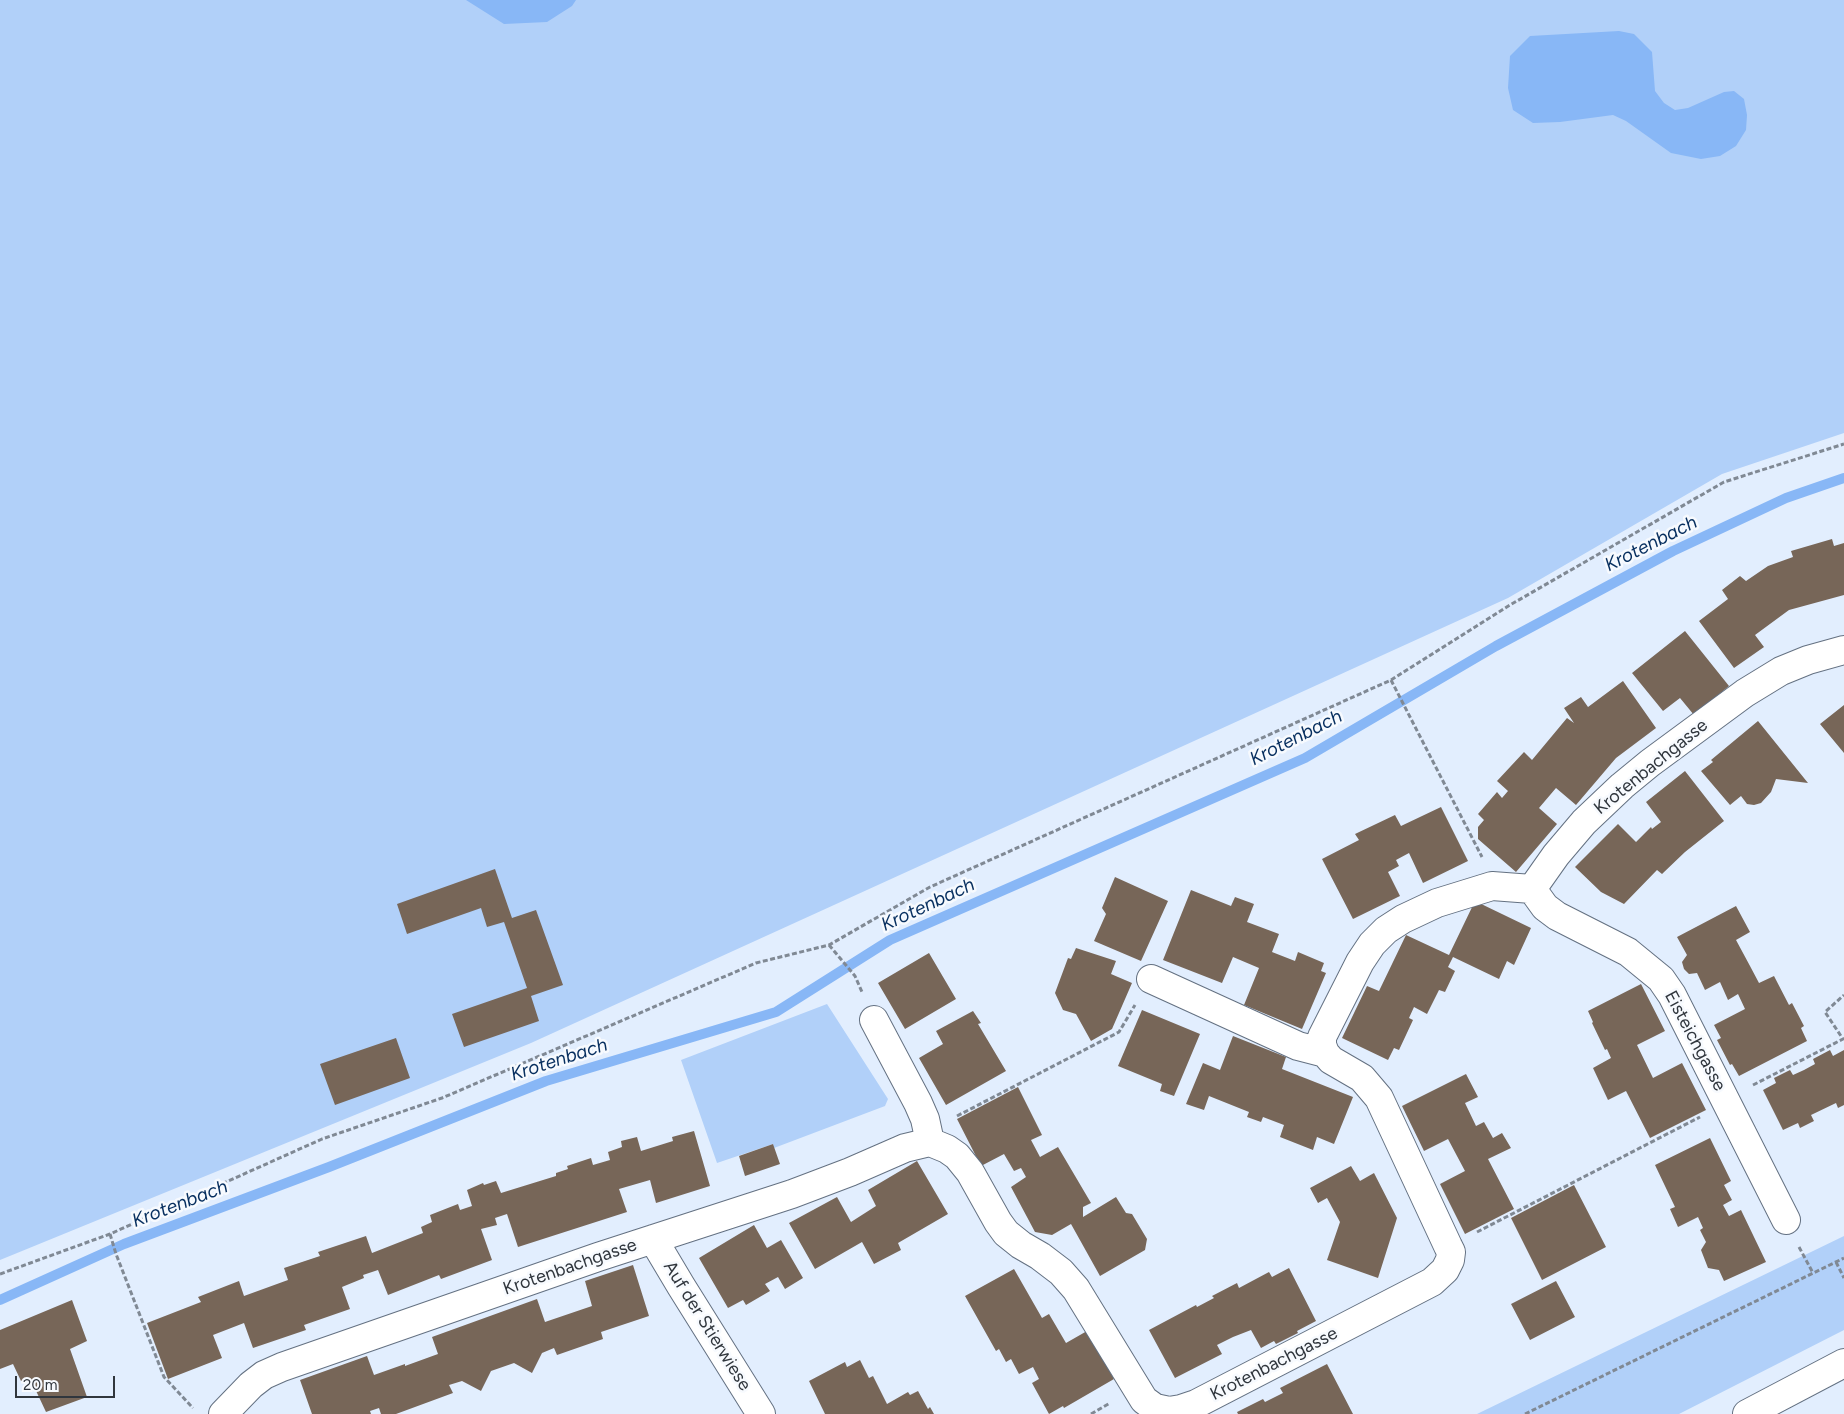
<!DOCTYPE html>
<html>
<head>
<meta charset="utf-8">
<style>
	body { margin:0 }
	#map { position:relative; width:1844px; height:1414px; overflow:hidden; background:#e2eefe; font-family:Figtree,sans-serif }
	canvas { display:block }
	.scale { position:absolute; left:15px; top:1376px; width:100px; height:22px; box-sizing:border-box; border:2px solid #30363d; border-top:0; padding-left:6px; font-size:15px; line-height:18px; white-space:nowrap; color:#30363d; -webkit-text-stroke:4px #f7fafe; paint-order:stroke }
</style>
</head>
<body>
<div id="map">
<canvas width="1844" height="1414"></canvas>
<div class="scale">20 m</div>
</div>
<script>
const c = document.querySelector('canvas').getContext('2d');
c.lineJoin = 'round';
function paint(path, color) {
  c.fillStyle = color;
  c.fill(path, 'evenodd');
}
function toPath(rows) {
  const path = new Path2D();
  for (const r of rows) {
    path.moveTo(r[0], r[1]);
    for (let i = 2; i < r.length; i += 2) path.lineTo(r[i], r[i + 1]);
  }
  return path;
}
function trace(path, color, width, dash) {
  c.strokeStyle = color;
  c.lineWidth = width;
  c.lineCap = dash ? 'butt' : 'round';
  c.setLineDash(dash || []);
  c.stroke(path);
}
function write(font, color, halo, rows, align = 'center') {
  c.font = font + ' Figtree,sans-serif';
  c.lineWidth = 5;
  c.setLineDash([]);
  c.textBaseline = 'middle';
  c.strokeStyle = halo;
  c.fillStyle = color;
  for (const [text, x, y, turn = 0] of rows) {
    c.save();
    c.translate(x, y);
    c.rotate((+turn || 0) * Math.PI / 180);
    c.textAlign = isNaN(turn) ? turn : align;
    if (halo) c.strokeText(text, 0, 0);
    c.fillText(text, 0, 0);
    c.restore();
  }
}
const green = toPath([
	[0,0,1844,0,1844,433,1722,474,1508,598,531,1043,0,1260],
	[827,1004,888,1099,885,1106,774,1148,773,1144,717,1163,681,1060],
	[1844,1236,1844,1330,1679,1414,1477,1414]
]);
const water = toPath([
	[466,0,576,0,572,6,547,22,504,24],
	[1619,31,1634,34,1652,52,1655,91,1664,103,1675,110,1688,108,1724,92,1734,91,1744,99,1747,115,1746,130,1736,146,1720,156,1701,159,1671,153,1626,121,1613,115,1560,122,1533,123,1513,110,1508,88,1510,56,1530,36]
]);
const stream = toPath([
	[0,1300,124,1244,329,1167,546,1081,776,1012,890,940,1305,758,1496,646,1673,551,1786,498,1844,478]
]);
const building = toPath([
	[1832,539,1834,546,1844,543,1844,595,1789,610,1755,635,1764,647,1734,668,1699,621,1728,599,1722,590,1740,576,1746,581,1768,566,1793,557,1791,551],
	[1685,631,1729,686,1694,715,1680,698,1663,711,1632,673],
	[1623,681,1656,728,1616,758,1576,805,1556,788,1539,808,1557,824,1516,872,1478,839,1478,827,1484,820,1478,814,1497,792,1502,798,1508,791,1497,781,1524,752,1532,760,1567,718,1574,723,1564,708,1581,697,1588,707],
	[1844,705,1844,753,1820,724],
	[1758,721,1808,783,1776,779,1771,792,1761,803,1754,805,1747,804,1741,796,1730,805,1701,771,1713,762,1711,760],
	[1685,771,1724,821,1685,852,1662,874,1657,870,1624,904,1601,892,1575,867,1618,824,1636,842,1651,827,1652,829,1661,822,1646,802],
	[1441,807,1468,861,1423,883,1409,853,1396,860,1399,866,1388,872,1400,896,1353,919,1322,859,1359,840,1355,834,1395,815,1401,826],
	[495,869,512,918,536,910,563,985,531,996,539,1021,464,1047,452,1014,527,988,504,922,487,927,481,908,407,934,397,904],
	[1115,877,1168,901,1141,961,1094,941,1106,914,1102,908],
	[1191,890,1231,906,1235,897,1254,904,1247,922,1279,934,1272,952,1295,961,1298,952,1324,963,1321,971,1326,973,1302,1029,1244,1005,1259,968,1233,957,1222,983,1163,960],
	[1475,901,1531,928,1514,965,1507,961,1499,979,1453,957,1448,967,1455,971,1445,992,1439,990,1427,1014,1414,1007,1409,1018,1413,1020,1399,1050,1394,1048,1388,1060,1342,1038,1367,986,1379,991,1406,935,1449,955],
	[1736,906,1750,932,1736,940,1750,966,1759,983,1774,976,1789,1005,1792,1003,1804,1026,1801,1028,1807,1041,1739,1076,1732,1064,1730,1065,1717,1040,1721,1038,1714,1025,1745,1009,1738,994,1728,1000,1720,982,1705,990,1697,973,1689,974,1684,969,1682,962,1687,955,1677,937],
	[1076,948,1116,961,1111,974,1132,983,1112,1029,1091,1041,1076,1014,1063,1010,1055,993,1068,958,1071,959],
	[929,953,956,999,905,1029,878,983],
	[1641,984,1665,1031,1637,1045,1653,1078,1682,1063,1706,1110,1650,1138,1626,1091,1608,1100,1593,1068,1611,1058,1607,1049,1605,1050,1592,1023,1593,1022,1588,1011],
	[1142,1010,1200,1034,1174,1096,1160,1091,1162,1084,1118,1066],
	[973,1011,981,1023,978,1024,1006,1071,946,1105,919,1058,943,1044,936,1031],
	[1233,1036,1286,1057,1282,1069,1353,1097,1334,1144,1317,1137,1313,1150,1280,1137,1284,1125,1263,1117,1261,1122,1247,1117,1249,1112,1209,1096,1204,1110,1186,1104,1203,1063,1220,1070],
	[396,1038,410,1078,335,1105,320,1064],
	[1830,1050,1833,1056,1844,1050,1844,1105,1838,1108,1836,1103,1811,1115,1814,1121,1800,1128,1798,1123,1783,1130,1763,1090,1776,1083,1774,1078,1790,1070,1793,1075,1804,1070,1815,1064,1813,1059],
	[1466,1074,1478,1097,1465,1103,1476,1126,1484,1122,1493,1138,1502,1133,1511,1148,1488,1159,1514,1209,1465,1234,1440,1184,1465,1171,1457,1156,1448,1139,1424,1151,1402,1106],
	[1018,1087,1042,1135,1031,1140,1040,1157,1058,1147,1091,1203,1083,1207,1083,1217,1116,1197,1126,1213,1132,1214,1147,1239,1145,1250,1100,1276,1071,1224,1052,1235,1035,1232,1011,1187,1026,1177,1021,1168,1014,1171,1004,1154,981,1166,957,1119],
	[694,1131,710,1186,656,1203,650,1180,619,1189,627,1212,518,1247,507,1214,495,1218,497,1225,481,1229,492,1260,441,1279,439,1275,388,1295,378,1270,363,1275,364,1278,342,1287,350,1309,304,1325,306,1330,253,1348,244,1323,213,1335,222,1358,168,1379,147,1323,201,1302,198,1297,239,1281,244,1296,288,1280,284,1268,320,1256,318,1252,366,1236,372,1253,423,1233,421,1227,432,1222,430,1215,458,1204,460,1210,472,1206,467,1190,483,1183,484,1185,496,1181,501,1193,556,1176,556,1173,568,1169,567,1166,591,1158,593,1165,610,1160,608,1152,622,1147,621,1141,637,1137,641,1151,673,1141,672,1137],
	[1710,1138,1731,1181,1724,1185,1732,1200,1723,1205,1729,1216,1741,1210,1766,1262,1724,1281,1719,1270,1708,1268,1701,1250,1706,1242,1700,1230,1703,1228,1698,1217,1678,1227,1670,1209,1675,1207,1655,1165],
	[773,1144,780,1164,745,1176,739,1156],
	[917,1161,948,1214,898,1243,901,1250,874,1264,862,1242,815,1269,789,1223,837,1197,851,1222,876,1206,868,1190],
	[1351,1166,1360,1181,1374,1173,1397,1218,1378,1278,1327,1260,1340,1222,1327,1198,1318,1203,1310,1188],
	[1574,1185,1606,1247,1542,1280,1511,1218],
	[754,1225,767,1248,781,1240,803,1278,785,1289,778,1277,765,1284,770,1291,746,1305,743,1300,728,1308,699,1258],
	[633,1265,649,1316,601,1332,603,1339,557,1355,554,1348,542,1353,532,1373,514,1363,491,1371,481,1391,462,1381,449,1385,453,1393,396,1414,381,1414,379,1408,370,1411,371,1414,312,1414,300,1380,367,1356,374,1375,405,1364,405,1366,438,1354,432,1337,537,1299,545,1322,592,1306,585,1281],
	[1289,1268,1316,1321,1297,1331,1298,1333,1276,1344,1274,1341,1261,1348,1251,1330,1233,1337,1217,1345,1222,1354,1175,1378,1149,1330,1196,1305,1197,1307,1214,1298,1212,1296,1237,1283,1239,1288,1269,1272,1272,1277],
	[1014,1269,1042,1318,1049,1314,1066,1343,1087,1331,1114,1379,1064,1408,1063,1406,1049,1414,1032,1383,1039,1379,1033,1367,1019,1374,1011,1359,1006,1362,999,1349,996,1351,965,1296],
	[1556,1281,1575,1317,1530,1340,1511,1304],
	[72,1300,87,1341,70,1349,87,1397,46,1412,30,1378,21,1381,13,1364,0,1369,0,1330],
	[860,1360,869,1378,873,1376,887,1404,908,1392,910,1395,918,1391,928,1409,930,1407,934,1414,825,1414,809,1381,845,1362,847,1367],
	[1327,1364,1353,1414,1238,1414,1237,1412,1263,1399,1265,1402,1283,1393,1280,1388]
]);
const path = toPath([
	[1391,680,1482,857],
	[829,945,855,976,862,992],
	[1753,1085,1843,1039,1825,1012,1844,995],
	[957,1116,1119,1032,1135,1005],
	[1477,1232,1700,1117],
	[110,1234,116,1254,164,1377,193,1408],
	[1799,1247,1813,1273],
	[1836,1262,1844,1278],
	[0,1274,110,1234,322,1139,442,1098,756,963,829,945,930,887,1391,680,1510,605,1724,482,1844,444],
	[1091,1414,1110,1403],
	[1525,1414,1844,1258]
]);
const minor = toPath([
	[1532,889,1545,907,1557,916,1628,952,1661,979,1672,995,1786,1220],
	[1151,979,1298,1046,1325,1053],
	[874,1020,918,1103,925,1119,930,1142],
	[653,1239,681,1286,761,1414],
	[223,1414,251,1385,264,1375,282,1367,598,1257,792,1194,850,1172,905,1148,930,1142,947,1149,957,1156,970,1172,998,1222,1006,1233,1021,1245,1040,1256,1061,1272,1076,1289,1144,1400,1155,1408,1169,1411,1181,1409,1196,1404,1432,1282,1445,1270,1450,1260,1451,1252,1448,1246,1379,1098,1362,1078,1331,1060,1325,1053,1322,1045,1322,1037,1360,962,1372,944,1386,930,1403,919,1437,903,1492,886,1532,889,1556,855,1584,822,1622,786,1650,763,1745,693,1781,671,1808,660,1844,650],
	[1747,1414,1844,1363]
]);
const streetNames = [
	["Krotenbachgasse",1651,767,-39],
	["Eisteichgasse",1695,1041,62],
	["Krotenbachgasse",570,1267,-19],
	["Auf der Stierwiese",707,1326,58],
	["Krotenbachgasse",1274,1364,-27]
];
const waterNames = [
	["Krotenbach",1651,544,-27],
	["Krotenbach",1296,738,-27],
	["Krotenbach",928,905,-25],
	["Krotenbach",559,1060,-18],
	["Krotenbach",180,1204,-21]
];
paint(green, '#b1d0f9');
paint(water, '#88b7f6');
trace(stream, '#88b7f6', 10);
paint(building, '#776658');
trace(minor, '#647182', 30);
trace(path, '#808994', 3, [5, 2.5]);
trace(minor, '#fff', 28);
write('18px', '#30363d', '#f7fafe', streetNames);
write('italic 19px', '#072f5f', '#f7fafe', waterNames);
</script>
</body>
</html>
